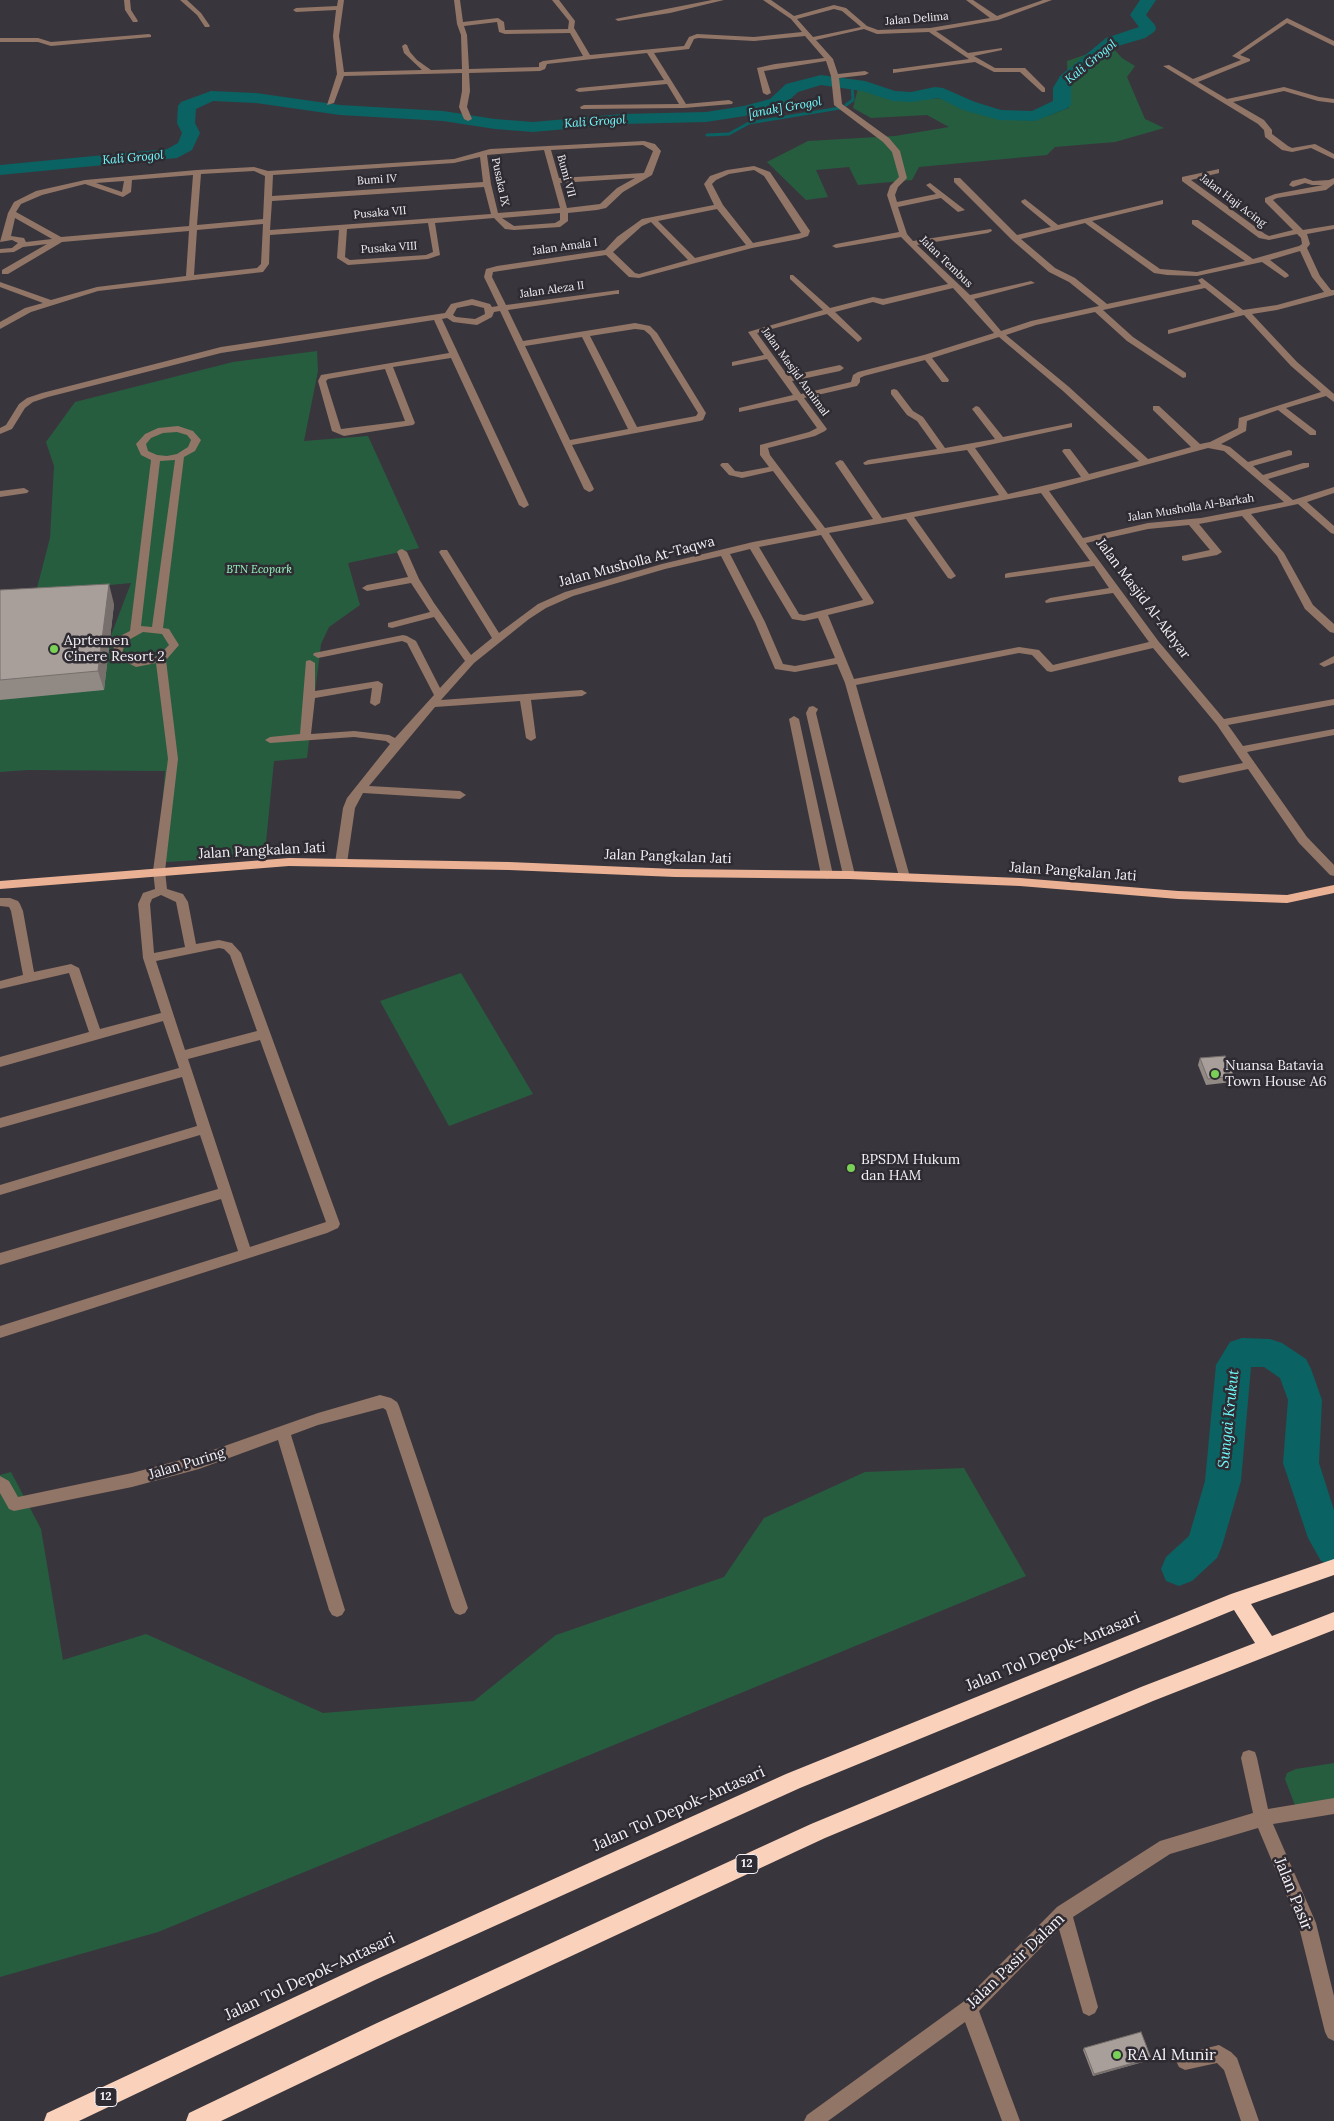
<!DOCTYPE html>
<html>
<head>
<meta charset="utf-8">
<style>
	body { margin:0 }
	canvas { display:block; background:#39353c }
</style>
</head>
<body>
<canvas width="1334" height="2121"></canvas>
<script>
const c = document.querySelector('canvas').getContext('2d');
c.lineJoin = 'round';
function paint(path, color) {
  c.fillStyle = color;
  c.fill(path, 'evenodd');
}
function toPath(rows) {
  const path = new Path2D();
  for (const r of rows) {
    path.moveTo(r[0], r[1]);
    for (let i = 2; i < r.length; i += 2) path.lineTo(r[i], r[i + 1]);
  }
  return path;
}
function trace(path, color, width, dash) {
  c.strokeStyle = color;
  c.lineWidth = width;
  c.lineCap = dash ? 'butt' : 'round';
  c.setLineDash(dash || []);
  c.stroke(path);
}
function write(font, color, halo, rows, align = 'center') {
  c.font = font + ' Lora,serif';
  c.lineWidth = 5;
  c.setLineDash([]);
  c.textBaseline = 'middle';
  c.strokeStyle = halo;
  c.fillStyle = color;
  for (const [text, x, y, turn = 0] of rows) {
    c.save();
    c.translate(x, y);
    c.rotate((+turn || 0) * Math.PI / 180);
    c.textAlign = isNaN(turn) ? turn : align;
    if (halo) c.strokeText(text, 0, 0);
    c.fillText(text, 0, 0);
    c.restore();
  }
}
const green = toPath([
	[1111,46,1122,58,1135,66,1127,77,1145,119,1164,128,1115,142,1055,147,1047,155,919,167,912,180,858,185,849,167,816,170,828,197,806,200,767,162,808,141,895,136,949,127,927,115,871,118,853,108,858,88,902,100,949,98,1005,118,1033,121,1069,108,1067,61],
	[317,351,318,371,304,441,368,436,419,548,348,563,360,605,329,627,321,644,307,758,274,761,265,852,247,854,246,857,166,862,158,859,165,771,28,770,0,772,0,663,102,659,131,583,36,592,50,538,54,466,46,442,75,402,233,362],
	[461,973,533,1094,449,1126,380,1001],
	[964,1468,1026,1576,158,1932,0,1977,0,1475,11,1472,41,1529,63,1660,146,1634,323,1713,474,1701,556,1635,724,1577,764,1518,865,1472],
	[1334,1763,1334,1802,1296,1808,1285,1779,1287,1773,1296,1769]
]);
const stream = toPath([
	[846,105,853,100,852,85],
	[707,135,729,134,749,123,840,108]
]);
const river = toPath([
	[1140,0,1156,0,1146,15,1155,25,1156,29,1154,32,1145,38,1118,46,1073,83,1071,88,1071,104,1068,108,1035,121,999,120,963,110,939,98,911,102,893,101,862,91,821,85,798,92,782,107,745,116,706,122,622,124,533,132,495,129,443,121,340,115,256,103,213,101,196,109,195,123,200,133,192,150,177,158,0,175,0,165,167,149,178,143,182,133,177,123,178,106,181,102,211,91,256,93,340,105,443,111,495,119,533,122,622,114,706,112,744,106,770,99,786,84,821,75,865,81,895,91,911,92,935,87,943,88,975,102,1001,110,1032,111,1053,101,1053,88,1060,76,1106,38,1139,27,1130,15,1140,0],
	[1242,1338,1270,1339,1282,1343,1306,1359,1311,1369,1322,1400,1319,1463,1334,1510,1334,1566,1321,1561,1308,1538,1283,1463,1288,1400,1280,1378,1264,1367,1251,1367,1241,1481,1222,1546,1217,1558,1192,1581,1179,1586,1166,1581,1161,1569,1166,1557,1189,1536,1205,1481,1216,1365,1230,1342,1242,1338]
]);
const minor = toPath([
	[124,0,130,0,131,10,138,21,137,22,133,22,125,10,124,0],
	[180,0,187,0,201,13,210,26,209,27,205,27,197,15,180,0],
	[338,0,344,0,339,36,344,72,422,70,404,53,402,46,405,44,407,45,410,52,417,60,431,70,462,69,461,35,457,24,454,0,460,0,463,22,498,18,504,22,505,30,568,29,569,21,552,0,559,0,575,21,574,28,590,55,684,46,689,37,697,34,754,37,802,32,791,19,763,0,771,0,794,16,834,5,846,8,867,26,878,30,930,28,990,18,966,0,973,0,997,16,1043,0,1052,0,998,20,936,31,968,53,1002,48,1002,50,974,56,995,68,1025,68,1045,88,1045,92,1042,92,1020,72,994,72,975,62,893,73,893,69,896,69,969,59,929,32,877,34,864,29,816,40,833,59,838,74,865,71,869,73,865,75,839,78,842,104,889,138,900,151,907,178,898,187,895,195,897,202,936,194,926,185,930,183,965,210,958,212,941,198,898,207,907,234,913,241,991,229,992,231,988,233,917,245,970,295,1031,281,1035,283,974,299,1001,331,1031,321,1099,306,1069,282,1049,272,1012,240,954,182,954,178,960,178,1017,235,1051,227,1022,203,1021,201,1025,199,1058,225,1163,200,1163,204,1092,221,1160,269,1197,272,1245,261,1192,224,1192,220,1198,220,1253,259,1299,246,1302,244,1301,238,1297,234,1269,240,1259,238,1182,181,1182,177,1219,169,1219,173,1191,180,1265,234,1269,236,1293,230,1265,202,1265,198,1275,194,1323,185,1312,185,1305,183,1293,187,1289,185,1292,181,1305,178,1313,181,1329,180,1334,178,1334,184,1326,190,1277,198,1273,200,1303,230,1334,225,1334,229,1307,234,1310,244,1307,248,1320,276,1331,290,1334,290,1334,295,1277,310,1252,314,1297,362,1334,394,1334,402,1326,396,1286,408,1316,431,1316,435,1310,435,1278,410,1247,421,1246,431,1221,444,1230,447,1248,462,1289,450,1292,451,1292,455,1253,466,1263,475,1303,463,1309,463,1309,467,1268,479,1293,500,1334,487,1334,493,1307,502,1334,526,1334,534,1331,533,1298,504,1251,514,1284,553,1313,605,1334,624,1334,633,1330,632,1305,609,1277,556,1242,516,1199,524,1222,552,1217,555,1185,561,1182,560,1182,556,1210,550,1189,525,1148,529,1086,543,1159,642,1224,719,1334,699,1334,705,1228,725,1243,746,1334,729,1334,735,1247,752,1307,837,1334,865,1334,876,1330,875,1299,843,1248,769,1183,783,1179,782,1178,779,1179,776,1243,763,1217,725,1153,648,1051,672,1047,671,1032,655,1019,653,856,685,910,877,904,881,900,880,845,683,837,664,795,672,775,669,755,622,721,556,665,569,573,596,546,608,529,619,474,663,441,700,582,690,587,693,582,696,531,700,536,738,531,741,526,738,520,701,435,707,369,786,460,791,466,795,460,799,363,793,355,808,347,863,341,867,337,866,335,863,343,808,347,798,390,744,386,741,354,737,270,743,265,740,270,737,300,734,306,661,310,660,315,663,315,691,378,681,383,684,380,703,375,706,370,703,372,688,315,698,311,734,354,731,389,735,395,738,434,695,407,643,402,641,318,658,313,655,314,653,403,635,407,636,416,641,440,688,465,661,434,617,392,628,388,627,388,623,430,612,411,583,367,591,362,588,367,585,408,577,397,552,399,550,402,549,407,552,419,579,434,603,471,655,492,638,439,552,441,550,447,550,499,633,538,604,565,592,662,564,753,542,817,530,773,471,742,478,729,475,720,465,722,463,728,463,735,471,742,472,769,467,760,455,760,445,809,432,817,428,797,400,739,412,739,408,793,395,767,359,732,366,732,362,764,355,748,332,823,310,790,279,790,275,793,275,830,308,873,297,883,299,948,284,901,237,836,248,832,246,836,244,899,232,887,195,890,186,899,177,892,152,883,142,834,105,831,76,826,61,764,71,771,93,767,95,763,93,757,68,775,64,824,58,805,36,754,41,698,38,694,39,689,49,654,53,686,104,729,100,733,102,732,104,684,108,581,109,580,107,584,105,679,104,667,84,579,92,575,90,579,88,664,80,647,53,547,64,545,69,540,71,469,73,470,91,467,107,472,119,468,121,464,119,459,107,462,91,462,73,344,76,334,103,327,105,337,74,333,36,336,10,296,12,293,10,296,8,337,6,338,0],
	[834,9,842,11,861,27,813,37,797,19,834,9],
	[497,22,499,32,505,34,570,33,583,56,543,61,539,63,539,67,469,69,467,35,464,26,497,22],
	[1085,223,1154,273,1167,275,1197,276,1262,262,1285,278,1289,276,1288,274,1270,260,1300,251,1312,277,1324,292,1277,305,1243,310,1202,278,1198,280,1201,284,1107,304,1075,278,1055,268,1021,239,1085,223],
	[953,288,994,333,924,355,858,372,853,375,851,382,801,394,792,381,840,371,844,368,840,365,788,376,757,333,827,314,858,342,862,339,861,337,835,312,873,302,883,305,953,288],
	[1205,288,1235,312,1168,330,1168,334,1244,315,1291,366,1321,392,1239,418,1238,428,1210,442,1200,444,1159,406,1153,406,1153,410,1191,447,1148,459,1069,387,1006,335,1036,325,1095,312,1127,341,1183,378,1186,377,1186,373,1133,337,1103,310,1205,288],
	[999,337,1063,391,1139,461,1089,474,1070,449,1064,449,1062,451,1081,477,1008,494,975,448,1072,427,1072,423,1003,437,979,407,976,406,972,409,995,439,945,448,923,417,913,411,897,390,894,389,891,390,891,394,907,415,917,421,937,449,868,460,863,463,865,465,967,450,999,495,882,518,843,461,840,460,835,463,873,519,825,528,770,455,768,448,815,436,825,431,827,429,804,398,857,386,860,382,860,378,864,376,925,360,942,382,948,382,949,380,932,358,999,337],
	[1208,448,1224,451,1284,502,1201,518,1148,523,1083,538,1049,491,1208,448],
	[1041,493,1090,561,1008,573,1005,574,1005,578,1094,566,1109,588,1050,598,1045,601,1046,603,1113,593,1149,642,1053,665,1039,650,1019,647,854,679,828,615,873,604,874,602,829,533,906,519,948,578,951,579,956,576,914,517,1041,493],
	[821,535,863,600,804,615,799,614,759,547,821,535],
	[750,549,792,619,804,621,818,618,835,658,795,666,783,664,765,622,730,554,750,549],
	[712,0,724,0,670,13,618,21,615,19,712,0],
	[1287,18,1334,41,1334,46,1287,23,1240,55,1250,59,1250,61,1198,82,1227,99,1284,87,1319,97,1334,99,1334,103,1318,101,1284,91,1233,102,1264,120,1272,130,1272,134,1288,146,1292,148,1315,144,1334,154,1334,159,1311,148,1292,152,1282,150,1265,137,1264,130,1258,124,1163,66,1169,65,1193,79,1241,60,1232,56,1287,18],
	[149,34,151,35,151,37,51,46,38,42,0,42,0,38,38,38,51,42,149,34],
	[644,141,655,144,661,151,652,175,623,192,606,208,597,210,568,213,568,221,560,227,514,230,505,229,494,218,435,223,440,255,428,259,348,265,337,258,339,230,270,235,269,264,263,272,98,291,31,312,0,329,0,322,25,308,43,303,0,287,0,282,51,300,97,287,186,276,189,231,62,242,8,274,2,274,2,270,47,244,23,247,14,252,0,253,0,249,12,248,18,243,12,240,0,242,8,213,14,202,36,191,85,180,197,170,254,167,268,171,454,159,490,149,644,141],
	[643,145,653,151,644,173,559,178,551,150,643,145],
	[544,150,560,208,498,213,491,184,487,155,544,150],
	[480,157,483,182,272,196,273,175,454,163,480,157],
	[254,171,265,176,263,219,197,225,201,174,254,171],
	[193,175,189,226,61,237,16,212,21,204,42,195,85,184,123,197,131,192,132,180,193,175],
	[635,178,617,188,600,204,567,208,560,183,635,178],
	[124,181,122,192,96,183,124,181],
	[484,187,491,214,270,230,272,201,484,187],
	[560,213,560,220,555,223,514,226,502,218,560,213],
	[15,218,52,239,26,242,24,238,11,236,15,218],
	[428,223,433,252,426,255,350,260,345,257,347,229,428,223],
	[263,224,261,264,257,268,194,275,197,230,263,224],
	[754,166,770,172,810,231,808,236,799,239,752,248,639,278,629,277,606,255,493,272,492,277,506,305,619,290,619,294,616,294,508,310,523,341,635,323,650,326,657,333,706,413,703,420,700,421,572,445,594,489,592,491,589,492,584,489,500,311,494,312,492,317,477,325,453,322,447,318,442,319,529,505,524,508,519,505,451,358,393,367,415,423,413,425,344,436,332,431,318,381,321,375,449,353,434,320,221,353,48,397,33,402,25,408,12,429,0,434,0,428,6,425,19,404,27,398,42,393,221,347,445,313,451,304,472,299,490,304,492,307,498,306,484,277,486,269,497,266,605,250,617,237,642,219,714,205,704,184,710,176,727,170,754,166],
	[754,170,764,176,801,233,753,243,723,205,712,184,716,180,729,174,754,170],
	[717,209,746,245,695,258,658,221,717,209],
	[651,222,688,260,639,274,635,273,613,252,642,226,651,222],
	[472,305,484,308,485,314,475,319,456,317,453,315,457,308,472,305],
	[635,329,644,330,650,335,698,413,696,416,637,427,590,336,635,329],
	[582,337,628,429,570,440,525,346,582,337],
	[385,369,405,421,341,429,326,381,328,379,385,369],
	[178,426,193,431,201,440,195,451,184,457,163,628,169,629,179,645,166,660,178,759,165,871,167,889,183,894,188,902,196,944,219,940,232,943,241,953,340,1224,338,1228,327,1233,0,1338,0,1326,238,1251,221,1199,0,1265,0,1253,218,1189,200,1135,0,1195,0,1185,197,1126,182,1077,0,1128,0,1118,179,1068,163,1021,0,1067,0,1057,89,1032,69,973,0,989,0,981,23,975,11,911,9,907,0,906,0,898,10,898,18,901,20,904,23,911,34,972,71,964,79,968,100,1029,161,1013,143,958,138,904,143,893,155,889,153,871,168,759,156,663,136,667,112,655,116,638,130,631,151,460,141,455,136,444,145,434,158,428,178,426],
	[177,432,187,435,191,440,188,447,177,454,167,456,157,455,148,451,146,444,151,438,163,433,177,432],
	[175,460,152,627,141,626,160,461,175,460],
	[143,632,162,634,169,645,158,656,137,661,122,654,125,642,143,632],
	[161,895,176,902,185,947,154,953,150,904,152,899,161,895],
	[219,948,224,949,230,955,257,1031,185,1050,156,961,219,948],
	[260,1040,326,1222,250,1247,188,1059,260,1040],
	[24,488,29,491,27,493,0,497,0,491,24,488],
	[1334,656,1334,663,1324,667,1319,664,1334,656],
	[813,706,818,709,816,713,855,875,849,879,843,875,806,713,809,707,813,706],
	[794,716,799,719,833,875,827,879,821,875,789,719,794,716],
	[380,1395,391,1398,397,1402,399,1406,468,1608,465,1613,460,1615,455,1613,452,1608,386,1410,383,1408,318,1425,291,1435,345,1610,342,1615,337,1617,332,1615,329,1610,278,1440,199,1469,132,1487,14,1511,9,1509,0,1493,0,1476,9,1481,18,1497,132,1473,199,1455,318,1413,380,1395],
	[1249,1750,1255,1752,1257,1758,1268,1809,1334,1798,1334,1814,1273,1824,1316,1923,1334,1996,1334,2041,1328,2038,1325,2032,1298,1923,1258,1828,1170,1854,1073,1917,1098,2007,1095,2013,1089,2016,1083,2013,1059,1929,979,2011,1020,2121,1002,2121,965,2022,828,2121,804,2121,807,2115,963,2002,1057,1907,1160,1841,1253,1813,1241,1758,1243,1752,1249,1750],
	[1219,2045,1231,2052,1237,2058,1259,2121,1241,2121,1224,2070,1217,2063,1185,2070,1179,2067,1176,2061,1179,2055,1219,2045]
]);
const major = toPath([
	[289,858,509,862,675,869,849,871,1020,878,1178,891,1287,895,1334,885,1334,893,1287,903,1178,899,1020,886,849,879,675,877,509,870,289,866,0,889,0,881,289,858]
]);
const highway = toPath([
	[1334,1559,1334,1575,1251,1604,1272,1636,1334,1612,1334,1630,1153,1701,825,1838,393,2039,221,2121,186,2121,189,2113,377,2023,811,1824,1141,1687,1255,1643,1234,1610,800,1788,375,1980,79,2121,44,2121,47,2113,361,1966,786,1774,1231,1594,1334,1559]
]);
const wall = toPath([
	[0,590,114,604,104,690,0,700],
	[1200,1058,1234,1076,1232,1082,1206,1085,1198,1065],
	[1084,2048,1150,2060,1093,2076,1083,2050]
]);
const shadedWall = toPath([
	[109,584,114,604,104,690,98,671],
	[1151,2058,1150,2060,1093,2076,1094,2074]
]);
const building = toPath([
	[109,584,98,671,0,680,0,590,109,584],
	[1225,1056,1234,1076,1208,1079,1200,1058,1225,1056],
	[1141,2032,1151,2058,1094,2074,1084,2048,1141,2032]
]);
const markers = [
	[54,649,5,"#79d157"],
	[1215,1074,5,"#79d157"],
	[851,1168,5,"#79d157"],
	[1117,2055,5,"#79d157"]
];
const farStreetnames = [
	["Jalan Delima",917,19,-5],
	["Bumi VII",566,176,75],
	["Bumi IV",377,180,-4],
	["Pusaka IX",500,182,78],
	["Jalan Haji Acing",1233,201,37],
	["Pusaka VII",380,213,-5],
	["Jalan Amala I",565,247,-8],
	["Pusaka VIII",389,248,-4],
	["Jalan Tembus",946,262,44],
	["Jalan Aleza II",552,290,-8],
	["Jalan Masjid Annimal",795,372,54],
	["Jalan Musholla Al-Barkah",1191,508,-9]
];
const farParknames = [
	["BTN Ecopark",259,570]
];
const farWaternames = [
	["Kali Grogol",1091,62,-39],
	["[anak] Grogol",785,108,-10],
	["Kali Grogol",595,122,-4],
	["Kali Grogol",133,158,-5]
];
const shields = [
	[747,1864,22],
	[106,2097,22]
];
const shieldNames = [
	["12",747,1864],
	["12",106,2097]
];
const streetNames = [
	["Jalan Musholla At-Taqwa",637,562,-15],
	["Jalan Masjid Al-Akhyar",1143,599,53],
	["Jalan Pangkalan Jati",262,851,-3],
	["Jalan Pangkalan Jati",668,857,2],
	["Jalan Pangkalan Jati",1073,872,4],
	["Jalan Puring",187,1464,-17]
];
const poiNames = [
	["Aprtemen",64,641],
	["Cinere Resort 2",64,657],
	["Nuansa Batavia",1225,1066],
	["Town House A6",1225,1082],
	["BPSDM Hukum",861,1160],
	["dan HAM",861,1176]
];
const waterNames = [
	["Sungai Krukut",1229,1419,-84]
];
const nearStreetnames = [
	["Jalan Tol Depok–Antasari",1053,1652,-22],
	["Jalan Tol Depok–Antasari",679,1809,-24],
	["Jalan Pasir",1293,1894,68],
	["Jalan Pasir Dalam",1016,1961,-44],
	["Jalan Tol Depok–Antasari",310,1977,-25]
];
const nearPoinames = [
	["RA Al Munir",1127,2055]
];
paint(green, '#265d3f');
trace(stream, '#0a6262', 3);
paint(river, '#0a6262');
paint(minor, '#917566');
paint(major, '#ebb194');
paint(highway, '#fad1bb');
paint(wall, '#908984');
paint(shadedWall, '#766f6c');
paint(building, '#a89f9a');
trace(building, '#766f6c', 1);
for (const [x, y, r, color] of markers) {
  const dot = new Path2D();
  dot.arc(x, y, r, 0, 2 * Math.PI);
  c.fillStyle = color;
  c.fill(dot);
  trace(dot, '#2f2b32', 2);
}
write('11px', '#f4f1f6', '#2f2b32', farStreetnames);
write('italic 11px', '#98fac1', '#2f2b32', farParknames);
write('italic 12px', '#6ffdfe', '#2f2b32', farWaternames);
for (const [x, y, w] of shields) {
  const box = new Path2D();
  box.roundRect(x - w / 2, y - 9.5, w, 19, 4);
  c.fillStyle = '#2f2b32';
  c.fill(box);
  trace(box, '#f4f1f6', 1);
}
write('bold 12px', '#f4f1f6', null, shieldNames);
write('14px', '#f4f1f6', '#2f2b32', streetNames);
write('14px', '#f4f1f6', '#2f2b32', poiNames, 'left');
write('italic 15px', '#6ffdfe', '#2f2b32', waterNames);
write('16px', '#f4f1f6', '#2f2b32', nearStreetnames);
write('16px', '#f4f1f6', '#2f2b32', nearPoinames, 'left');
</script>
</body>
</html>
